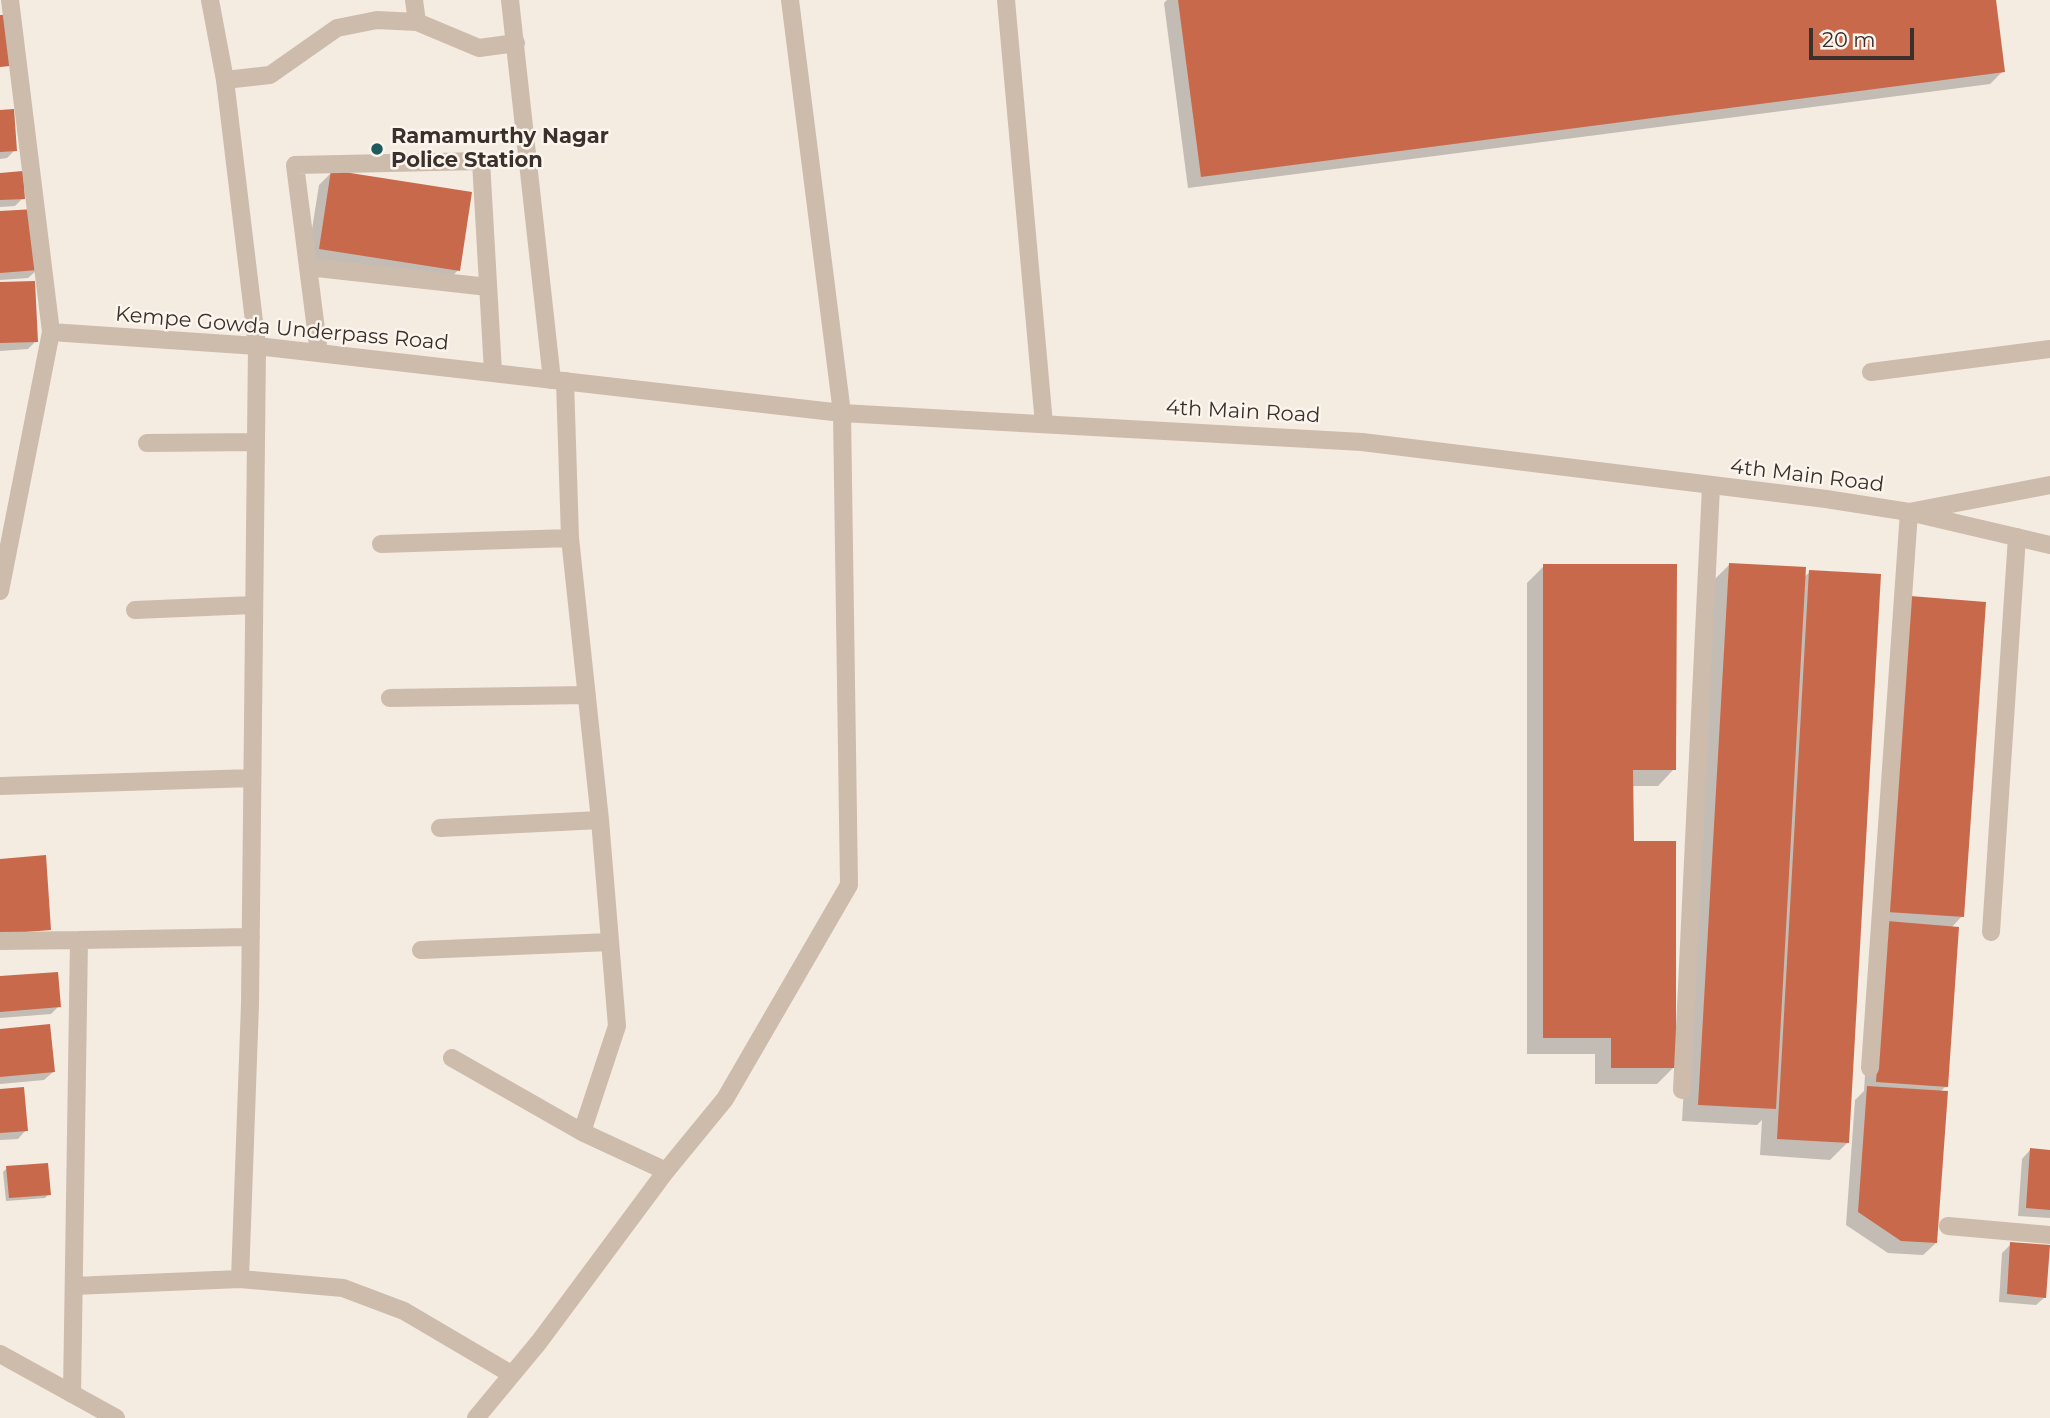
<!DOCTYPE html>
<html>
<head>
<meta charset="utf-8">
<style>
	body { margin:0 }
	#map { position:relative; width:2050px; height:1418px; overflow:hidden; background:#f4ebe1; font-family:Montserrat,sans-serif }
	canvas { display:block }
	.scale { position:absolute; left:1809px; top:28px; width:105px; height:32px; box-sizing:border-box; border:4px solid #3b302b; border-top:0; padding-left:9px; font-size:21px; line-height:24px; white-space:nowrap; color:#3b302b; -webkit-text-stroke:5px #fbf5ee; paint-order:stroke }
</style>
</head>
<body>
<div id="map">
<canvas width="2050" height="1418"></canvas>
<div class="scale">20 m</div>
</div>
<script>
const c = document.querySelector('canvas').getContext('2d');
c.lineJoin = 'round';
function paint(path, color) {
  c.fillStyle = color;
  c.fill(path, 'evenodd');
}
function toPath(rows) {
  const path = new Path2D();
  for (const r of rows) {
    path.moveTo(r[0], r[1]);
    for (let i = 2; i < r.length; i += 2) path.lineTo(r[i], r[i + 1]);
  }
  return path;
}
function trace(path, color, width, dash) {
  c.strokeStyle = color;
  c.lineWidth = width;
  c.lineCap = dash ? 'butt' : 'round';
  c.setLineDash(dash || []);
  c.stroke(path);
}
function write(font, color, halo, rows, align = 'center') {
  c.font = font + ' Montserrat,sans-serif';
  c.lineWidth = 5;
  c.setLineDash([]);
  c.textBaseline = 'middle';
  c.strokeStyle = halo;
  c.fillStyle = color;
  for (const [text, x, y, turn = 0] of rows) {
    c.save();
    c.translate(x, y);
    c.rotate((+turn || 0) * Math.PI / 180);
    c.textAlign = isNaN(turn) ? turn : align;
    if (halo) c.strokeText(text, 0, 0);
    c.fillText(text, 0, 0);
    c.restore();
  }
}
const shadow = toPath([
	[1167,0,1994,0,2003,71,1990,84,1188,188,1164,3],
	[0,112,15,150,7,158,0,159],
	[332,172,458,270,446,283,307,261,319,185],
	[0,174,23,198,15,206,0,207],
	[0,213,37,270,28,278,0,280],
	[0,284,36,341,28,349,0,351],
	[1729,565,1804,577,1810,572,1847,1143,1830,1160,1760,1155,1762,1120,1757,1125,1682,1121,1713,581],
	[1544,566,1674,769,1658,786,1632,786,1632,843,1674,1067,1657,1084,1595,1084,1595,1054,1527,1054,1527,583],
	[1894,615,1962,916,1951,928,1946,1086,1940,1092,1936,1243,1923,1255,1888,1253,1846,1225,1855,1100,1864,1091],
	[0,978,59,1006,51,1014,0,1018],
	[0,1030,53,1072,44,1080,0,1084],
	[0,1091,26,1130,18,1139,0,1140],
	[2030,1150,2050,1152,2050,1218,2018,1216,2022,1159],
	[7,1168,49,1194,45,1198,6,1201,3,1172],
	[2011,1244,2045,1297,2036,1305,1999,1302,2002,1253]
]);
const building = toPath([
	[1178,0,1996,0,2005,72,1201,177],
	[0,15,6,15,10,66,0,67],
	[14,109,17,151,0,152,0,110],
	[331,170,472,192,460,271,319,249],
	[23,171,25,199,0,200,0,173],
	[35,209,38,270,0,273,0,211],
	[35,281,38,342,0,343,0,282],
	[1729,563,1806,567,1776,1109,1698,1105],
	[1543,564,1677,564,1676,770,1633,770,1634,841,1676,841,1676,1068,1611,1068,1611,1038,1543,1038],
	[1809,570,1881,574,1849,1143,1777,1139],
	[1910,596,1986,602,1964,917,1887,912],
	[46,855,51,930,0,934,0,859],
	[1887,921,1959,927,1948,1087,1876,1082],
	[58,972,61,1007,0,1012,0,976],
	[50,1024,55,1072,0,1077,0,1029],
	[1867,1086,1948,1091,1937,1243,1901,1241,1858,1212],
	[24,1087,28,1131,0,1133,0,1089],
	[2030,1148,2050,1150,2050,1210,2026,1208],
	[48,1163,51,1195,9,1198,6,1166],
	[2010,1242,2050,1245,2046,1298,2007,1294]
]);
const service = toPath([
	[414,0,417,22],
	[1006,0,1044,424],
	[225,80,270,75,337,28,377,20,417,22,479,48,516,43],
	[308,267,488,287],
	[319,353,295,165,481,161,493,372],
	[1871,372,2050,349],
	[1870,1068,1909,512],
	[1682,1090,1711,487]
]);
const minor = toPath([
	[210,0,225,80,257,346,250,1004,240,1279],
	[510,0,552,380],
	[565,381,570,538,600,820,617,1026,582,1132,666,1171],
	[147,443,256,442],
	[1909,512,2050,485],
	[381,544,570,538],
	[0,591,51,332],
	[135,610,253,605],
	[390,698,587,695],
	[0,786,252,778],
	[440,828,600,820],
	[1991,932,2017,537],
	[0,941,79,940],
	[421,950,610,942],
	[452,1058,582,1132],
	[1948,1226,2050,1235],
	[74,1286,240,1279,343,1288,404,1311,511,1374],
	[72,1394,79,940,251,937]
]);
const tertiary = toPath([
	[10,0,51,332,257,346,842,413,849,885,725,1099,666,1171,539,1342,476,1418],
	[790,0,842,413,1362,442,1826,499,1909,512,2050,545],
	[0,1354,116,1418]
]);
const markers = [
	[377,149,7,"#1f5a5e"]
];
const poiNames = [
	["Ramamurthy Nagar",391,137],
	["Police Station",391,161]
];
const streetNames = [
	["Kempe Gowda Underpass Road",282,329,5],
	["4th Main Road",1243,412,3],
	["4th Main Road",1807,476,7]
];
paint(shadow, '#0003');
paint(building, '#c8694b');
trace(service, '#cdbbac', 18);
trace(minor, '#cdbbac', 18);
trace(tertiary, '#cdbbac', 18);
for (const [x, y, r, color] of markers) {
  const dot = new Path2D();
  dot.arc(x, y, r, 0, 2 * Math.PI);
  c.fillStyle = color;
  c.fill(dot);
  trace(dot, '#fbf5ee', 2.5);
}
write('bold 21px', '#3b302b', '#fbf5ee', poiNames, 'left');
write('21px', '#3b302b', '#fbf5ee', streetNames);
</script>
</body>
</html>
